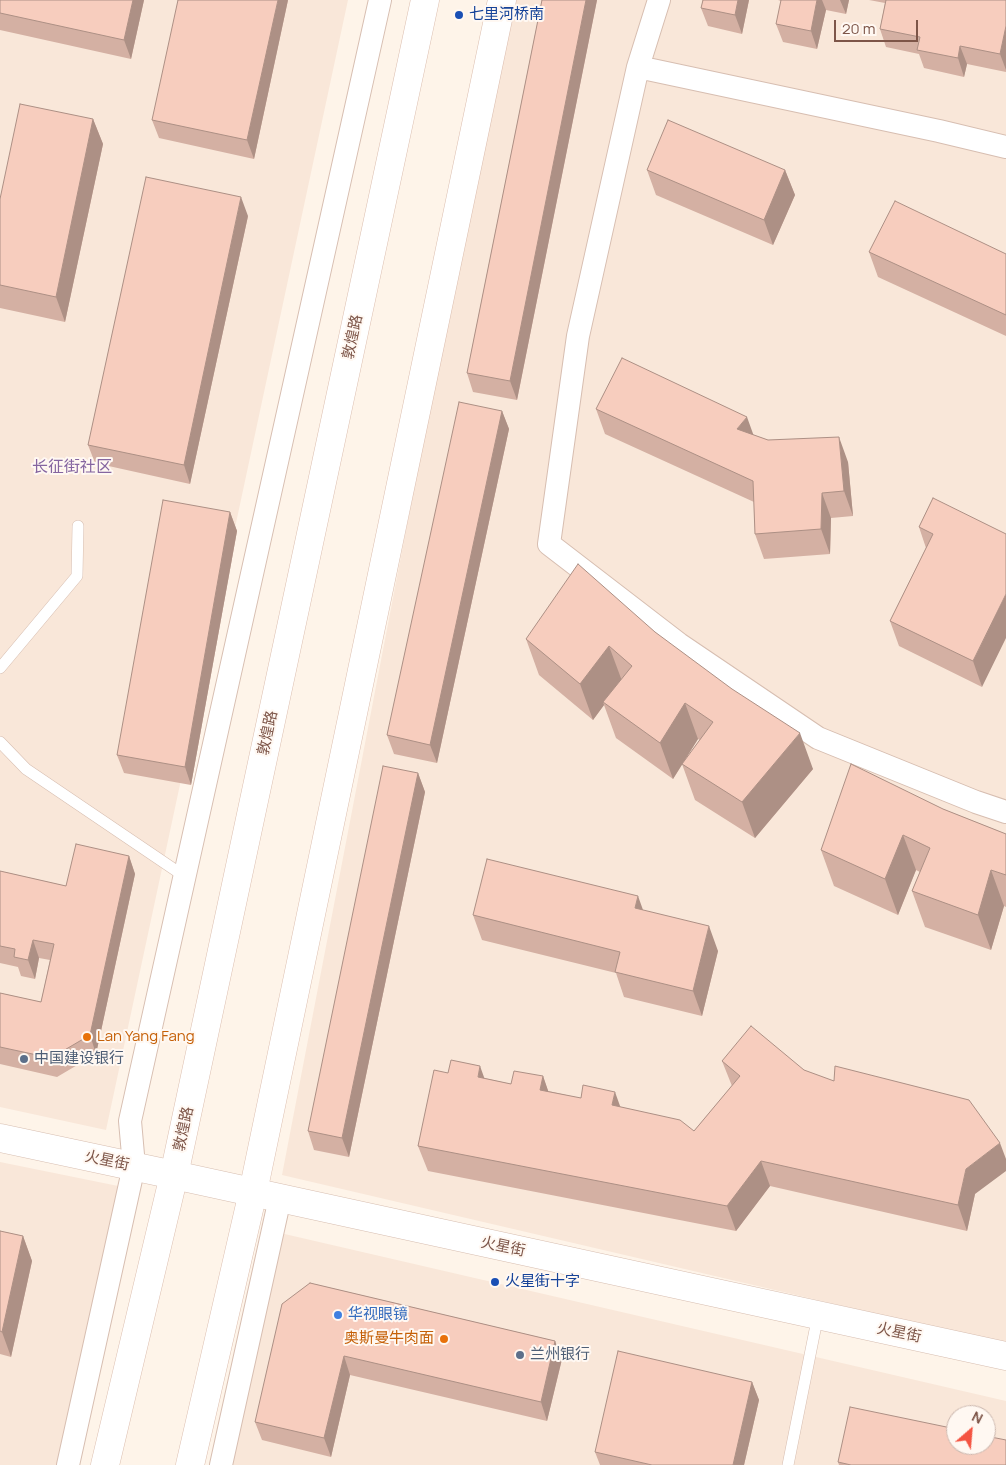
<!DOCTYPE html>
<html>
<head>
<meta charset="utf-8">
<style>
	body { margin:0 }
	#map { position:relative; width:1006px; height:1465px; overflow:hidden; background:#fef4e9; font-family:Manrope,sans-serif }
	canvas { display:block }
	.north { position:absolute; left:946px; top:1405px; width:50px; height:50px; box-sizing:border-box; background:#fff8f2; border:1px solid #cbb7ae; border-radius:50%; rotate:27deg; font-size:14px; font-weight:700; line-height:20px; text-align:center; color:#7d5548 }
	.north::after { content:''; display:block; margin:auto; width:18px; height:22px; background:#f45442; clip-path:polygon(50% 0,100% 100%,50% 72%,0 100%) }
	.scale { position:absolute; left:834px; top:20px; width:84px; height:22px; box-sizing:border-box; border:2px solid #7d5548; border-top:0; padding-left:6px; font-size:15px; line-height:18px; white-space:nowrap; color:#7d5548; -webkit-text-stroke:4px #fff8f2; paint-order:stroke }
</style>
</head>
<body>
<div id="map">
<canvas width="1006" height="1465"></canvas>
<div class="north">N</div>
<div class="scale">20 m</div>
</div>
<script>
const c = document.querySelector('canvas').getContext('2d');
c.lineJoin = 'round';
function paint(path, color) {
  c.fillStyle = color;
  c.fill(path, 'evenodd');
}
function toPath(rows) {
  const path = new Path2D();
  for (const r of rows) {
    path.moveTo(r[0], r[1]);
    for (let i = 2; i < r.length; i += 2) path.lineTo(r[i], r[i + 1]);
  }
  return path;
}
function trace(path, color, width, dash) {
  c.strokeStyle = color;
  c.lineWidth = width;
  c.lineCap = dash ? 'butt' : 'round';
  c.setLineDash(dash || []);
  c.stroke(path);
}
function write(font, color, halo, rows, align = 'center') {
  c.font = font + ' Manrope,"Noto Sans SC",sans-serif';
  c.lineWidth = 4;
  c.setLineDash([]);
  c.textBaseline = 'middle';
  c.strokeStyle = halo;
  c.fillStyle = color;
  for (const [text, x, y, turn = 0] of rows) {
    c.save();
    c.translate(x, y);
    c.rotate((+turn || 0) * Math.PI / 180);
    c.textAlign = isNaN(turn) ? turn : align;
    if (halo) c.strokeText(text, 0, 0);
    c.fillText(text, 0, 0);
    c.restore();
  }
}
const residential = toPath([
	[0,0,348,0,106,1130,0,1107],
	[508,0,1006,0,1006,1344,282,1175],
	[0,1162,128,1188,69,1465,0,1465],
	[263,1229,1006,1401,1006,1465,210,1465],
	[956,1415,986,1415,986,1445,956,1445]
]);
const service = toPath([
	[0,668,77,576,78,526],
	[0,742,26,769,184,876],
	[788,1465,818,1315]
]);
const minor = toPath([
	[659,0,638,67,578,336,549,544,679,644,818,738,976,802,1006,812],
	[638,67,939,131,1006,147],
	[68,1465,134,1166,130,1121,380,0],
	[221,1465,280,1198]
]);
const tertiary = toPath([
	[0,1138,174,1175,1006,1356]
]);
const secondary = toPath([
	[105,1465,174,1175,425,0],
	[190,1465,253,1192,502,0]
]);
const wall = toPath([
	[0,0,144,0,131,59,0,30],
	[288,0,254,159,159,138,152,120],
	[542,0,597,0,517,400,473,392,467,373],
	[703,0,749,0,742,34,708,26,701,8],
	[778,0,849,0,846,14,826,10,817,49,783,42,776,24,781,1],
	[869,0,1006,0,1006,72,967,64,964,77,924,68,919,54,886,47,880,29,885,3],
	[93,119,103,144,65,322,0,308,0,199],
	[647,170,785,170,795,195,773,245,656,195],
	[248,216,190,484,95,463,88,445],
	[869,252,1006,254,1006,336,878,277],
	[596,409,754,435,768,440,848,462,853,516,831,518,830,554,764,559,755,534,754,502,605,434],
	[502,411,509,429,437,763,394,754,387,735],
	[933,498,982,687,899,646,890,621,926,548,919,527],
	[230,512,237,531,191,785,124,773,117,755],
	[655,632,813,769,755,838,695,800,682,764,700,740,698,739,673,779,616,738,604,705,593,720,539,675,526,639],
	[418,773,425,792,349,1157,314,1150,308,1131],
	[943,809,1006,834,1006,907,1004,906,991,950,925,927,912,891,920,872,916,870,898,915,834,886,821,850],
	[129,856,135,874,96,1054,57,1077,0,1064,0,993,41,1002,50,960,39,958,35,979,21,976,18,967,0,963,0,871,66,886],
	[643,910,718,951,702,1016,624,997,616,973,482,940,473,915],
	[722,1061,804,1070,975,1194,967,1231,770,1186,736,1231,428,1171,418,1146,448,1073,484,1078,511,1084,543,1076,548,1091,621,1107,694,1131,732,1086],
	[0,1231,23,1236,32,1261,11,1357,0,1354],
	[310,1283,555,1341,562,1359,547,1421,350,1375,331,1457,262,1440,255,1422],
	[752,1382,759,1400,744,1465,600,1465,595,1452],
	[838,1462,1006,1465,839,1465]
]);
const shadedWall = toPath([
	[133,0,144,0,131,59,124,40],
	[278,0,288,0,254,159,247,140],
	[586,0,597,0,517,400,510,381],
	[738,0,749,0,742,34,735,15],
	[817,0,822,0,826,10,817,49,811,31],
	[840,0,849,0,846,14],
	[1006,26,1006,70,1000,54],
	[960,46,967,64,964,77,958,58],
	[93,119,103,144,65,322,56,297],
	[785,170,795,195,773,245,764,220],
	[241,197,248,216,190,484,184,465],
	[502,411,509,429,437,763,430,745],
	[747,417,756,442,737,429],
	[839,437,848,462,853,516,844,491],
	[822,493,831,518,830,554,821,529],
	[230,512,237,531,191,785,185,767],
	[1006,594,1006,638,982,687,973,661],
	[609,646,622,681,603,702,604,705,593,720,580,684],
	[685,703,698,739,673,779,660,743],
	[800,733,813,769,755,838,742,802],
	[418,773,425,792,349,1157,342,1138],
	[903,835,916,870,898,915,885,879],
	[129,856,135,874,96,1054,90,1035],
	[991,870,1004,906,991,950,978,915],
	[638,896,647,921,635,908],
	[709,926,718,951,702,1016,693,991],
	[33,940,39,958,35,979,28,960],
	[480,1066,489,1091,478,1077],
	[543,1076,552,1102,540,1090],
	[615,1092,624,1117,612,1105],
	[1000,1143,1006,1159,1006,1171,975,1194,967,1231,958,1205,966,1169],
	[761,1161,770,1186,736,1231,727,1206],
	[23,1236,32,1261,11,1357,2,1332],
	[555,1341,562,1359,547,1421,541,1402],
	[344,1356,350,1375,331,1457,324,1438],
	[752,1382,759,1400,744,1465,733,1465]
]);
const building = toPath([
	[0,0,133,0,124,40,0,13,0,0],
	[178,0,278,0,247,140,152,120,178,0],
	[542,0,586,0,510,381,467,373,542,0],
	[703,0,738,0,735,15,701,8,703,0],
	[781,0,817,0,811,31,776,24,781,0],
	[886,0,1006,0,1006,26,1000,54,960,46,958,58,917,50,920,37,880,29,886,0],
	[20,104,93,119,56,297,0,285,0,199,20,104],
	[668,120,785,170,764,220,647,170,668,120],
	[146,177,241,197,184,465,88,445,146,177],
	[895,201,1006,254,1006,315,869,252,895,201],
	[622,358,747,417,737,429,768,440,839,437,844,491,822,493,821,529,755,534,753,481,596,409,622,358],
	[459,402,502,411,430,745,387,735,459,402],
	[933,498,1006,534,1006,594,973,661,890,621,933,534,919,527,933,498],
	[163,500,230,512,185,767,117,755,163,500],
	[578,564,655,632,732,689,800,733,742,802,682,764,713,722,685,703,660,743,603,702,632,666,609,646,580,684,526,639,578,564],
	[851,764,943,809,1006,834,1006,875,991,870,978,915,912,891,930,848,903,835,885,879,821,850,851,764],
	[383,766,418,773,342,1138,308,1131,383,766],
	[76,844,129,856,90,1035,51,1058,0,1047,0,993,41,1002,54,944,33,940,28,960,14,957,15,949,0,946,0,871,66,886,76,844],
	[487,859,638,896,635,908,709,926,693,991,615,972,620,952,473,915,487,859],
	[751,1026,804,1070,834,1081,835,1066,969,1100,1000,1143,966,1169,958,1205,761,1161,727,1206,418,1146,434,1070,448,1073,451,1060,480,1066,478,1077,511,1084,514,1071,543,1076,540,1090,581,1098,583,1085,615,1092,612,1105,680,1120,694,1131,740,1076,722,1061,751,1026],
	[0,1231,23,1236,2,1332,0,1331,0,1231],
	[310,1283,555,1341,541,1402,344,1356,324,1438,255,1422,282,1304,310,1283],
	[618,1351,752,1382,733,1465,652,1465,595,1452,618,1351],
	[850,1407,956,1429,956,1445,986,1445,986,1436,1006,1440,1006,1465,851,1465,838,1462,850,1407]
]);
const markers = [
	[459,15,5,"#1a4fb4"],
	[87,1037,5,"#e8710a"],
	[24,1059,5,"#5c6f8a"],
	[495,1282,5,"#1a4fb4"],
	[338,1315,5,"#3f7fe0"],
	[444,1339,5,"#e8710a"],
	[520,1355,5,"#5c6f8a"]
];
const transitNames = [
	["七里河桥南",469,15],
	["火星街十字",505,1282]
];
const streetNames = [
	["敦煌路",353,337,-78],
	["敦煌路",268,733,-78],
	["敦煌路",184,1129,-78],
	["火星街",107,1161,12],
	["火星街",503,1247,12],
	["火星街",899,1333,12]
];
const foodNames = [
	["Lan Yang Fang",97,1037],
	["奥斯曼牛肉面",434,1339,"right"]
];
const serviceNames = [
	["中国建设银行",34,1059],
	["兰州银行",530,1355]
];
const shopNames = [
	["华视眼镜",348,1315]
];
const neighbourhoodNames = [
	["长征街社区",72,468]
];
paint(residential, '#f9e7d9');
trace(service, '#d7beb1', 12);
trace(minor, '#d7beb1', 24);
trace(tertiary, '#d7beb1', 29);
trace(secondary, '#dbbdae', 29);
trace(service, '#fff', 11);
trace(minor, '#fff', 22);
trace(tertiary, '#fff', 28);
trace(secondary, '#fff', 28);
paint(wall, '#d4b0a3');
paint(shadedWall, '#ad9085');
paint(building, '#f7cdbe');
trace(building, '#ad9085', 1);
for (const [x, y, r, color] of markers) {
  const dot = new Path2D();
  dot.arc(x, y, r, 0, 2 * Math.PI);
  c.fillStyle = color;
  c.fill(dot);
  trace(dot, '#fff8f2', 2);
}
write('15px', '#164399', '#fff8f2', transitNames, 'left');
write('15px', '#7d5548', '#fff8f2', streetNames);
write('15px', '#c56008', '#fff8f2', foodNames, 'left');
write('15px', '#4e5e75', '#fff8f2', serviceNames, 'left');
write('15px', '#366cbe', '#fff8f2', shopNames, 'left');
write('16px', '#8565a0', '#fff8f2', neighbourhoodNames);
</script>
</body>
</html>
